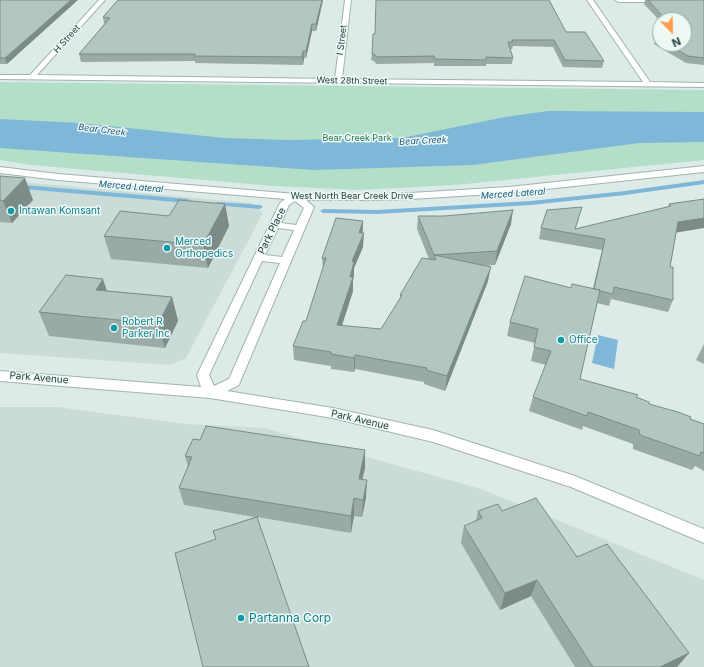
<!DOCTYPE html>
<html>
<head>
<meta charset="utf-8">
<style>
	body { margin:0 }
	#map { position:relative; width:704px; height:667px; overflow:hidden; background:#ddebe8; font-family:Inter,sans-serif }
	canvas { display:block }
	.north { position:absolute; left:652px; top:12px; width:40px; height:40px; box-sizing:border-box; background:#eef8f5; border:1px solid #9aadaa; border-radius:50%; rotate:157deg; font-size:11px; font-weight:700; line-height:16px; text-align:center; color:#1d3c3a }
	.north::after { content:''; display:block; margin:auto; width:14px; height:18px; background:#ff9c47; clip-path:polygon(50% 0,100% 100%,50% 72%,0 100%) }
</style>
</head>
<body>
<div id="map">
<canvas width="704" height="667"></canvas>
<div class="north">N</div>
</div>
<script>
const c = document.querySelector('canvas').getContext('2d');
c.lineJoin = 'round';
function paint(path, color) {
  c.fillStyle = color;
  c.fill(path, 'evenodd');
}
function toPath(rows) {
  const path = new Path2D();
  for (const r of rows) {
    path.moveTo(r[0], r[1]);
    for (let i = 2; i < r.length; i += 2) path.lineTo(r[i], r[i + 1]);
  }
  return path;
}
function trace(path, color, width, dash) {
  c.strokeStyle = color;
  c.lineWidth = width;
  c.lineCap = dash ? 'butt' : 'round';
  c.setLineDash(dash || []);
  c.stroke(path);
}
function write(font, color, halo, rows, align = 'center') {
  c.font = font + ' Inter,sans-serif';
  c.lineWidth = 3;
  c.setLineDash([]);
  c.textBaseline = 'middle';
  c.strokeStyle = halo;
  c.fillStyle = color;
  for (const [text, x, y, turn = 0] of rows) {
    c.save();
    c.translate(x, y);
    c.rotate((+turn || 0) * Math.PI / 180);
    c.textAlign = isNaN(turn) ? turn : align;
    if (halo) c.strokeText(text, 0, 0);
    c.fillText(text, 0, 0);
    c.restore();
  }
}
const built = toPath([
	[0,180,251,203,263,213,186,358,170,365,0,353],
	[0,407,57,407,186,424,264,428,481,489,704,580,704,667,0,667]
]);
const green = toPath([
	[0,82,704,90,704,160,456,185,359,190,274,186,30,165,0,160]
]);
const water = toPath([
	[548,111,704,112,704,142,639,143,473,165,314,170,0,148,0,119,80,123,224,138,289,140,402,138,505,117],
	[598,335,618,340,614,369,592,363]
]);
const stream = toPath([
	[704,180,704,184,625,195,531,205,377,214,323,213,320,211,323,209,377,210,531,201,625,191,704,180],
	[0,183,188,199,191,201,188,203,0,187,0,183],
	[217,202,260,205,263,207,260,209,215,205,214,204,217,202]
]);
const street = toPath([
	[99,0,105,0,37,75,335,79,345,0,351,0,342,79,643,82,587,0,593,0,650,82,704,83,704,87,0,79,0,75,30,75,99,0],
	[615,0,664,0,661,2,618,2,615,0],
	[704,166,704,172,509,193,394,200,306,200,314,207,240,382,239,385,227,391,333,408,433,430,575,476,704,529,704,543,571,487,433,442,333,418,210,398,0,381,0,371,201,387,197,375,280,203,285,199,58,180,0,173,0,167,58,174,296,194,394,194,509,187,704,166],
	[295,201,304,208,296,225,281,223,289,205,295,201],
	[278,228,294,230,282,257,265,255,278,228],
	[262,261,280,263,229,379,214,386,209,375,262,261]
]);
const wall = toPath([
	[0,0,7,64,0,64],
	[118,0,323,0,316,31,312,31,306,58,304,58,303,65,195,63,195,61,81,62,79,54,105,23,104,23,103,17],
	[645,0,704,0,704,65,686,63,654,44,656,38,660,38,660,44,684,44,684,20,660,20,660,21,644,4],
	[656,23,660,23,660,35,654,29],
	[566,32,604,61,602,68,563,67,553,47,513,46,512,49,510,49,513,58,512,64,486,64,486,66,434,66,434,63,376,64,374,61,371,60,372,54],
	[0,176,33,200,12,223,0,222],
	[704,199,676,233,670,267,673,300,668,312,611,299,609,306,597,303,580,379,638,395,636,398,649,404,704,424,704,471,695,466,692,470,633,449,633,444,583,426,582,430,529,411,533,397,546,365,531,361,535,343,507,336,510,322,571,288,593,288,602,250,539,239,541,228,579,219,575,229,668,207,669,204],
	[225,204,229,226,208,268,111,259,104,236,169,216],
	[418,216,511,224,495,265,482,266,488,281,445,391,424,384,424,382,355,369,354,372,331,369,331,366,294,360,293,346,306,321,323,268,322,258,363,221,363,247,354,268,354,275,353,280,353,291,342,326,381,329,400,299,400,295,429,259,417,229],
	[107,291,172,297,178,321,165,348,49,336,39,312],
	[704,344,704,364,696,360],
	[185,456,365,468,362,480,366,498,362,517,354,516,351,533,257,517,216,539,213,531,255,517,184,505,179,488,188,467],
	[478,511,502,511,577,557,689,653,677,667,575,667,531,596,500,610,461,543,464,526,476,521]
]);
const shadedWall = toPath([
	[71,0,78,0,7,64,5,58],
	[322,0,323,0,316,31,316,24],
	[312,24,312,31,306,58,306,51],
	[303,51,304,58,303,65,302,57],
	[25,178,33,200,12,223,3,201],
	[225,204,229,226,208,268,203,245],
	[513,210,511,224,495,265,497,251],
	[704,218,704,228,674,233,678,222],
	[363,221,362,234,364,233,363,247,354,268,354,275,353,280,353,291,337,340,337,325,350,277,352,261,359,233],
	[491,267,488,281,445,391,447,376],
	[103,279,111,303,96,290],
	[172,297,178,321,165,348,158,324],
	[355,355,355,369,354,372,354,358],
	[365,450,365,468,358,497,359,479],
	[367,480,366,498,362,517,363,500],
	[354,498,354,516,351,533,351,516],
	[537,580,531,596,500,610,505,593],
	[689,653,677,667,660,667]
]);
const building = toPath([
	[0,0,71,0,5,58,0,58,0,0],
	[118,0,322,0,316,24,312,24,306,51,303,51,302,57,194,56,195,54,79,54,110,18,103,17,118,0],
	[376,0,549,0,566,32,585,32,604,61,565,60,554,40,512,40,513,42,508,42,513,58,486,57,486,60,435,59,434,56,377,57,374,54,372,54,373,34,375,34,376,0],
	[648,0,704,0,704,58,688,56,667,44,684,44,684,20,666,20,648,0],
	[656,23,660,23,660,27,656,23],
	[0,176,25,178,3,201,0,200,0,176],
	[704,199,704,218,678,222,670,267,673,267,673,300,614,287,613,294,600,291,600,290,594,289,605,239,541,228,547,210,582,207,575,229,671,206,669,204,704,199],
	[179,200,225,204,203,245,104,236,120,211,169,216,179,200],
	[513,210,497,251,434,255,418,216,444,216,513,210],
	[336,218,363,221,359,233,364,233,352,261,354,262,350,277,353,277,337,325,381,329,402,295,400,295,422,258,436,260,434,255,491,267,447,376,426,370,427,368,355,355,354,358,331,354,331,352,293,346,303,321,306,321,326,258,322,258,336,218],
	[66,275,103,279,96,290,172,297,158,324,39,312,66,275],
	[525,276,571,288,572,284,600,290,580,379,638,395,636,397,649,402,649,404,678,412,691,417,690,419,704,424,704,453,701,452,700,456,640,435,639,430,588,412,587,416,533,397,551,351,534,347,538,329,510,322,525,276],
	[206,426,365,450,359,479,367,480,363,500,354,498,351,516,179,488,192,457,185,456,193,439,200,440,206,426],
	[536,498,577,557,607,544,689,653,660,667,593,667,537,580,505,593,464,526,482,518,478,511,498,504,502,511,536,498],
	[257,517,309,667,203,667,175,553,216,539,213,531,257,517]
]);
const markers = [
	[11,211,4,"#0f9aa8"],
	[167,248,4,"#0f9aa8"],
	[114,328,4,"#0f9aa8"],
	[561,340,4,"#0f9aa8"],
	[241,618,4,"#0f9aa8"]
];
const farStreetnames = [
	["H Street",67,39,-48],
	["I Street",342,40,-83],
	["West 28th Street",352,81,1],
	["West North Bear Creek Drive",352,196]
];
const farWaternames = [
	["Bear Creek",102,130,7],
	["Bear Creek",423,141,-3],
	["Merced Lateral",131,187,5],
	["Merced Lateral",513,194,-4]
];
const farParknames = [
	["Bear Creek Park",357,138]
];
const cultureNames = [
	["Intawan Komsant",19,211],
	["Merced",175,242],
	["Orthopedics",175,254],
	["Robert R",122,322],
	["Parker Inc",122,334],
	["Office",569,340]
];
const streetNames = [
	["Park Place",272,231,-64],
	["Park Avenue",39,378,5],
	["Park Avenue",360,420,13]
];
const nearCulturenames = [
	["Partanna Corp",249,618]
];
paint(built, '#cbdbd7');
paint(green, '#b3dfc8');
paint(water, '#7eb7d7');
paint(stream, '#7eb7d7');
trace(street, '#a0b3b0', 2);
paint(street, '#fff');
paint(wall, '#99aaa7');
paint(shadedWall, '#7d8b88');
paint(building, '#b2c6c2');
trace(building, '#7d8b88', 1);
for (const [x, y, r, color] of markers) {
  const dot = new Path2D();
  dot.arc(x, y, r, 0, 2 * Math.PI);
  c.fillStyle = color;
  c.fill(dot);
  trace(dot, '#eef8f5', 1.5);
}
write('9px', '#1d3c3a', '#eef8f5', farStreetnames);
write('italic 9px', '#11557e', '#eef8f5', farWaternames);
write('9px', '#237756', '#eef8f5', farParknames);
write('10px', '#0d838f', '#eef8f5', cultureNames, 'left');
write('10px', '#1d3c3a', '#eef8f5', streetNames);
write('12px', '#0d838f', '#eef8f5', nearCulturenames, 'left');
</script>
</body>
</html>
